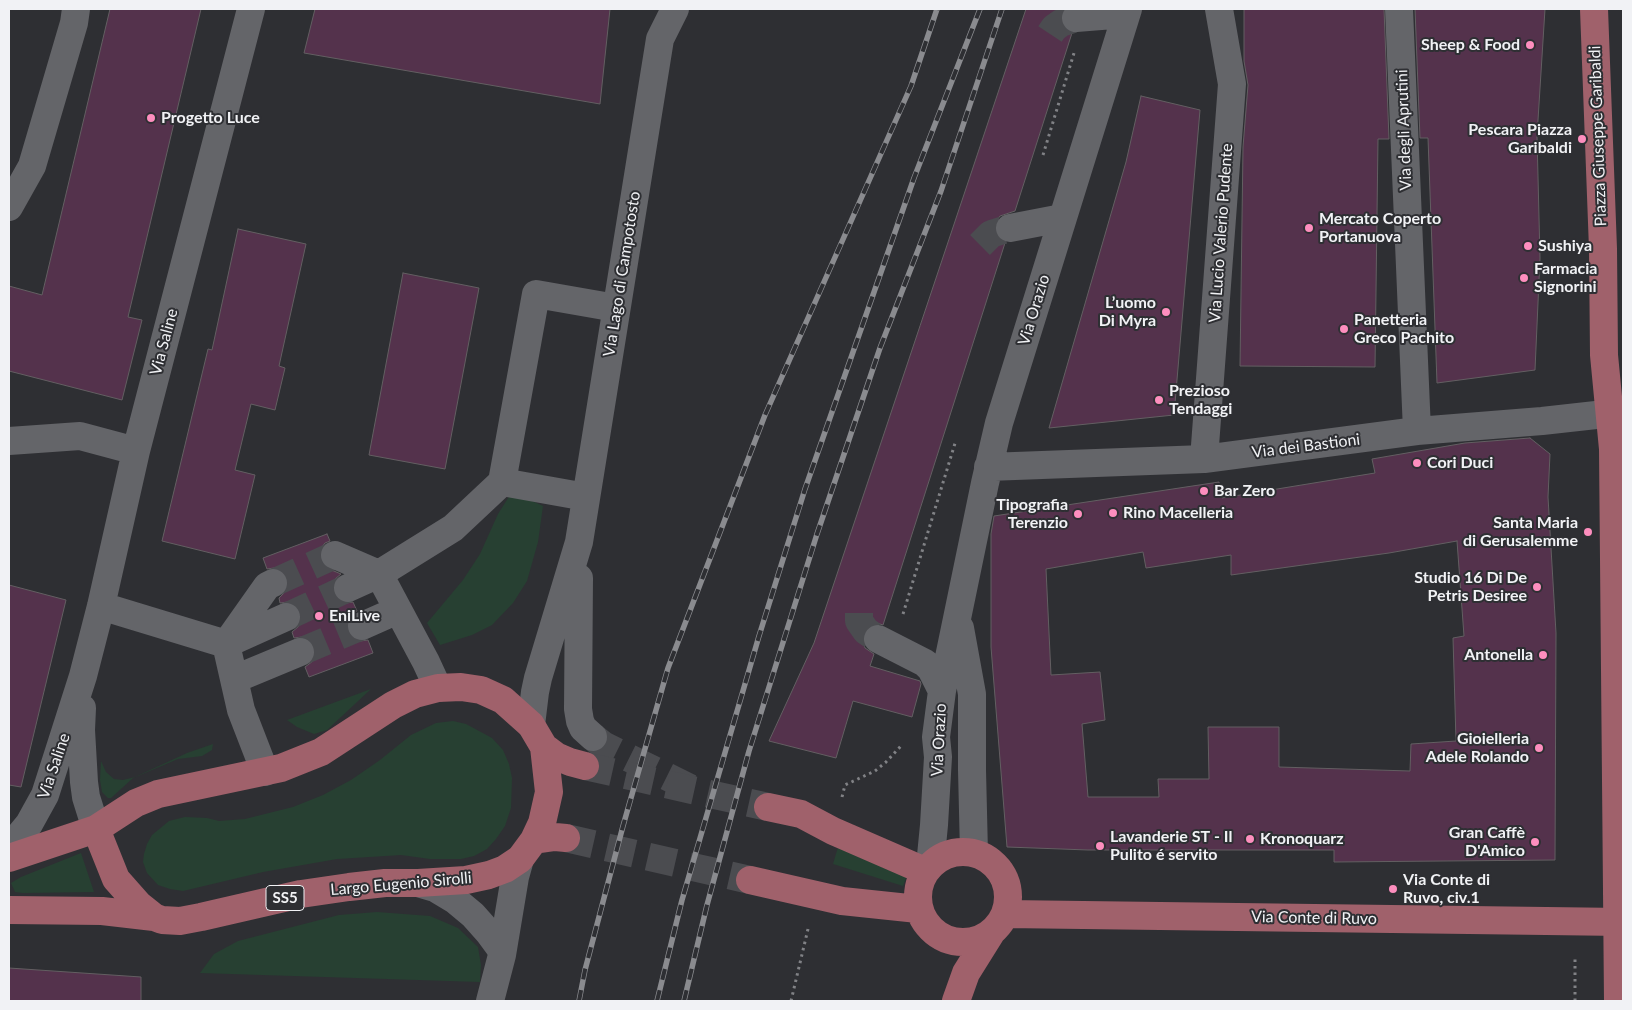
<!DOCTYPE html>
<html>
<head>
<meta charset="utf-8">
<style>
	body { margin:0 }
	#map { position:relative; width:1632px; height:1010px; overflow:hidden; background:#2e2f33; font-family:Lato,sans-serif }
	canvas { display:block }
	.frame { position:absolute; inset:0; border:10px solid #f1f2f5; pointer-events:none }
</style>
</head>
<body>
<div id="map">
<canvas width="1632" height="1010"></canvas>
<div class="frame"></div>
</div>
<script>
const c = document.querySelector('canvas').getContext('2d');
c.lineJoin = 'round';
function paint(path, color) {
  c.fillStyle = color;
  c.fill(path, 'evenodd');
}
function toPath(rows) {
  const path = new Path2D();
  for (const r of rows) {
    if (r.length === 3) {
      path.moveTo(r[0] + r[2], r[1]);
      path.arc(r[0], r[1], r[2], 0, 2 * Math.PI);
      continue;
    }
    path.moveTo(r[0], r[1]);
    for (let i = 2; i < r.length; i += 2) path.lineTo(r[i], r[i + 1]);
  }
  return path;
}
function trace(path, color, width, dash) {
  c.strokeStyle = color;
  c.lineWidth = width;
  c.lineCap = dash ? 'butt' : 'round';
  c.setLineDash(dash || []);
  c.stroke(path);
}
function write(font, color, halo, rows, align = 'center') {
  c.font = font + ' Lato,sans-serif';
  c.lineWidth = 4;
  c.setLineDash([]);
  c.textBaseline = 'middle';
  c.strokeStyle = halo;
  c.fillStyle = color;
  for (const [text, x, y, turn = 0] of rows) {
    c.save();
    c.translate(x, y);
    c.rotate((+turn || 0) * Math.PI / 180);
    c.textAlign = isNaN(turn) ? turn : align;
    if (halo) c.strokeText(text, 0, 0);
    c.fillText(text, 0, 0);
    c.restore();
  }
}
const green = toPath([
	[510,495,526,498,543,506,538,542,527,581,513,603,492,625,472,635,440,645,427,623,463,580,480,554,498,514],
	[371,689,327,730,314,734,297,727,287,720],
	[453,721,466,724,492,738,503,750,509,764,512,778,511,808,505,826,496,839,487,849,474,856,461,859,430,859,401,855,337,859,263,872,183,891,170,889,158,885,147,873,143,862,144,854,147,844,152,835,169,821,185,817,207,818,219,821,245,819,293,807,323,795,351,780,380,760,411,735,436,723],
	[213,744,212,750,202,756,178,759,133,778,111,798,108,798,102,792,100,780,101,761,106,772,114,779,123,780,135,777,187,753],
	[838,847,907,875,903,886,833,864],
	[81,853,94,892,23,893,15,892,11,883,21,877],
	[377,912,430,916,458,928,478,947,481,965,480,982,200,973,214,954,238,941,339,915]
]);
const building = toPath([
	[110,9,201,9,128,317,142,320,122,400,9,371,9,286,42,295,110,9],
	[315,9,610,9,600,104,304,53,315,9],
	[1026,9,1064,9,1062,12,1061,20,1063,27,1072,33,1015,211,1000,216,995,223,995,230,998,238,1005,243,883,625,877,623,869,626,864,631,862,639,865,648,874,654,870,666,920,681,921,684,912,717,853,701,836,758,769,741,814,643,1026,9],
	[1244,9,1384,9,1389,139,1378,139,1375,367,1240,366,1243,147,1248,85,1244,61,1244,9],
	[1415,9,1545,9,1537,136,1540,258,1535,370,1437,383,1428,138,1420,138,1415,9],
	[1141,96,1200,110,1174,415,1049,428,1126,162,1141,96],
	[238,229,306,244,279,366,285,368,275,410,251,404,235,470,255,475,235,559,162,541,208,349,212,350,238,229],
	[403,273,479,288,445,469,369,455,403,273],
	[1530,438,1550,454,1548,497,1556,633,1555,860,1334,862,1334,850,1088,850,1007,847,991,647,991,534,994,516,1219,482,1222,498,1375,473,1372,459,1465,443,1530,438],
	[1457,541,1464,636,1453,638,1456,741,1411,744,1410,771,1279,767,1279,727,1208,727,1209,779,1158,779,1159,797,1088,797,1082,724,1105,720,1100,672,1051,675,1046,569,1143,552,1146,568,1231,555,1231,575,1389,553,1457,541],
	[327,534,330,541,325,543,321,548,319,556,323,565,329,569,341,574,335,579,333,586,334,594,339,601,346,603,353,602,357,611,349,617,347,624,348,632,353,639,360,641,368,640,373,653,309,677,305,667,313,661,315,654,315,646,309,639,302,637,294,638,292,632,299,626,301,619,300,611,295,604,288,602,280,603,279,598,286,591,289,583,287,576,281,570,274,568,267,569,263,558,327,534],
	[9,585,66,600,21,787,9,785,9,585],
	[9,968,141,977,141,1001,9,1001,9,968]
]);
const minorTunnel = toPath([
	[1050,34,1054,28,1061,23,1076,18],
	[980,245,991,234,1010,228],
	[273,583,335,555],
	[859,613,859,621,866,631,878,639],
	[286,617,348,588],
	[300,652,362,626],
	[593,737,603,745,690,788]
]);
const majorTunnel = toPath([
	[585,766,768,807],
	[566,838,750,880]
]);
const path = toPath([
	[1043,155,1074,53],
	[903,614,956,440],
	[842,797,845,785,875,771,886,762,901,746],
	[791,1001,808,929],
	[1575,1001,1575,957]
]);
const minor = toPath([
	[1399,9,1417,431],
	[1076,18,1126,14],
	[9,207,32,166,74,23,76,9],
	[1010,228,1062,218],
	[9,441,80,436,136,451],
	[1204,459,1232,84,1219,9],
	[988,467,1204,459,1417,431,1542,421,1623,412],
	[502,482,586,497],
	[335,555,379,574,426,662,438,688],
	[579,578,578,709,580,721,583,728,593,737],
	[348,588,379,574,453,528,502,482,536,294,616,308],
	[101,606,226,644,286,617],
	[362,626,398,610],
	[960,628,972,694,972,770,974,853],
	[878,639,925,663,931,669,942,691],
	[235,679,300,652],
	[82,708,81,730,84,782,86,797,96,829],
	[531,725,535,692,538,678,579,542,660,39,675,9],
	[265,772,241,710,226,644,267,586,273,583],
	[9,848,29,824,45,795,83,676,101,606,136,451,251,9],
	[930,866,934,825,938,757,936,737,942,691,985,483,999,423,1128,9],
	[418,883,435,888,455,900,473,915,489,933,500,948,502,955],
	[490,1001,502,955,515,877,520,859]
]);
const major = toPath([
	[1594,9,1603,249,1604,355,1613,449,1618,1001],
	[544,747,556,756,570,762,585,766],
	[768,807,801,814,833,831,925,871],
	[534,840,555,837,566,838],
	[963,897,45],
	[9,858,96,829,136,803,158,794,281,768,321,752,393,705,415,694,438,688,461,687,481,690,503,700,531,725,544,747,549,792,542,823,534,840,520,859,505,869,489,875,466,880,418,883,385,883,349,887,301,894,201,917,180,921,162,920,154,917,139,905,116,879,96,829],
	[750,880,842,901,918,909],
	[9,910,102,911,154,917],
	[1006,914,1623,922],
	[956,1001,966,973,991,933]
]);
const rail = toPath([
	[579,1001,585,970,623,826,668,668,765,415,911,86,937,9],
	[657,1001,682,900,759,636,805,489,914,178,980,9],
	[684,1001,707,905,749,751,817,534,880,348,941,191,1002,9]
]);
const markers = [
	[1530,45,5,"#fd8ebe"],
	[151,118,5,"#fd8ebe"],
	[1582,139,5,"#fd8ebe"],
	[1309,228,5,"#fd8ebe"],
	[1528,246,5,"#fd8ebe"],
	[1524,278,5,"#fd8ebe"],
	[1166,312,5,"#fd8ebe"],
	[1344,329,5,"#fd8ebe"],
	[1159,400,5,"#fd8ebe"],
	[1417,463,5,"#fd8ebe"],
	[1204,491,5,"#fd8ebe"],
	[1113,513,5,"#fd8ebe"],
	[1078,514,5,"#fd8ebe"],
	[1588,532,5,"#fd8ebe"],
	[1537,587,5,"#fd8ebe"],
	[319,616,5,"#fd8ebe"],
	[1543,655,5,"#fd8ebe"],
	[1539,748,5,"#fd8ebe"],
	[1250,839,5,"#fd8ebe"],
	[1535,842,5,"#fd8ebe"],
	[1100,846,5,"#fd8ebe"],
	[1393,889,5,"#fd8ebe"]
];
const shields = [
	[285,898,38]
];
const shieldNames = [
	["SS5",285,898]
];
const poiNames = [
	["Sheep & Food",1520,45,"right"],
	["Progetto Luce",161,118],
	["Pescara Piazza",1572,130,"right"],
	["Garibaldi",1572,148,"right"],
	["Mercato Coperto",1319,219],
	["Portanuova",1319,237],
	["Sushiya",1538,246],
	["Farmacia",1534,269],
	["Signorini",1534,287],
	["L’uomo",1156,303,"right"],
	["Di Myra",1156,321,"right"],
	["Panetteria",1354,320],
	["Greco Pachito",1354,338],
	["Prezioso",1169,391],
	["Tendaggi",1169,409],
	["Cori Duci",1427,463],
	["Bar Zero",1214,491],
	["Tipografia",1068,505,"right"],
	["Terenzio",1068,523,"right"],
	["Rino Macelleria",1123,513],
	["Santa Maria",1578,523,"right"],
	["di Gerusalemme",1578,541,"right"],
	["Studio 16 Di De",1527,578,"right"],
	["Petris Desiree",1527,596,"right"],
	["EniLive",329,616],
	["Antonella",1533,655,"right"],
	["Gioielleria",1529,739,"right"],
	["Adele Rolando",1529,757,"right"],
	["Gran Caffè",1525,833,"right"],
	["D'Amico",1525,851,"right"],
	["Lavanderie ST - Il",1110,837],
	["Pulito é servito",1110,855],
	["Kronoquarz",1260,839],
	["Via Conte di",1403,880],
	["Ruvo, civ.1",1403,898]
];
const streetNames = [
	["Via degli Aprutini",1404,130,-92],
	["Piazza Giuseppe Garibaldi",1598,136,-92],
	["Via Lucio Valerio Pudente",1221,233,-86],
	["Via Lago di Campotosto",622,274,-81],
	["Via Orazio",1034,310,-73],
	["Via Saline",164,342,-75],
	["Via dei Bastioni",1306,446,-7],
	["Via Orazio",939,740,-87],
	["Via Saline",54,766,-71],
	["Largo Eugenio Sirolli",401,884,-5],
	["Via Conte di Ruvo",1314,918,1]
];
paint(green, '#274032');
paint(building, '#54324c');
trace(building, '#635f62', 1);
trace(minorTunnel, '#4b4c50', 28, [28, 14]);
trace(majorTunnel, '#4b4c50', 28, [28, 14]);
trace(path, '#818286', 3, [2.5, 4]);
trace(minor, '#646569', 28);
trace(major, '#a0616b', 28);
trace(rail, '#8a8b8f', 5.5);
trace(rail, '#2e2f33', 4, [11]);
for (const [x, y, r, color] of markers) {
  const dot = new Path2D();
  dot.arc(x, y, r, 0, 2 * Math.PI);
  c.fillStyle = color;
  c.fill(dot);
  trace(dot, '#2e2f33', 2);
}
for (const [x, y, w] of shields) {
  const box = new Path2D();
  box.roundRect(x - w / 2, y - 12.5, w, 25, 4);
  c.fillStyle = '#2e2f33';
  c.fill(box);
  trace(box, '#f1f2f5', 1);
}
write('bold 15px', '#f1f2f5', null, shieldNames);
write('bold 16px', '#f1f2f5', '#2e2f33', poiNames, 'left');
write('16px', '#f1f2f5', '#2e2f33', streetNames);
</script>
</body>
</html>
